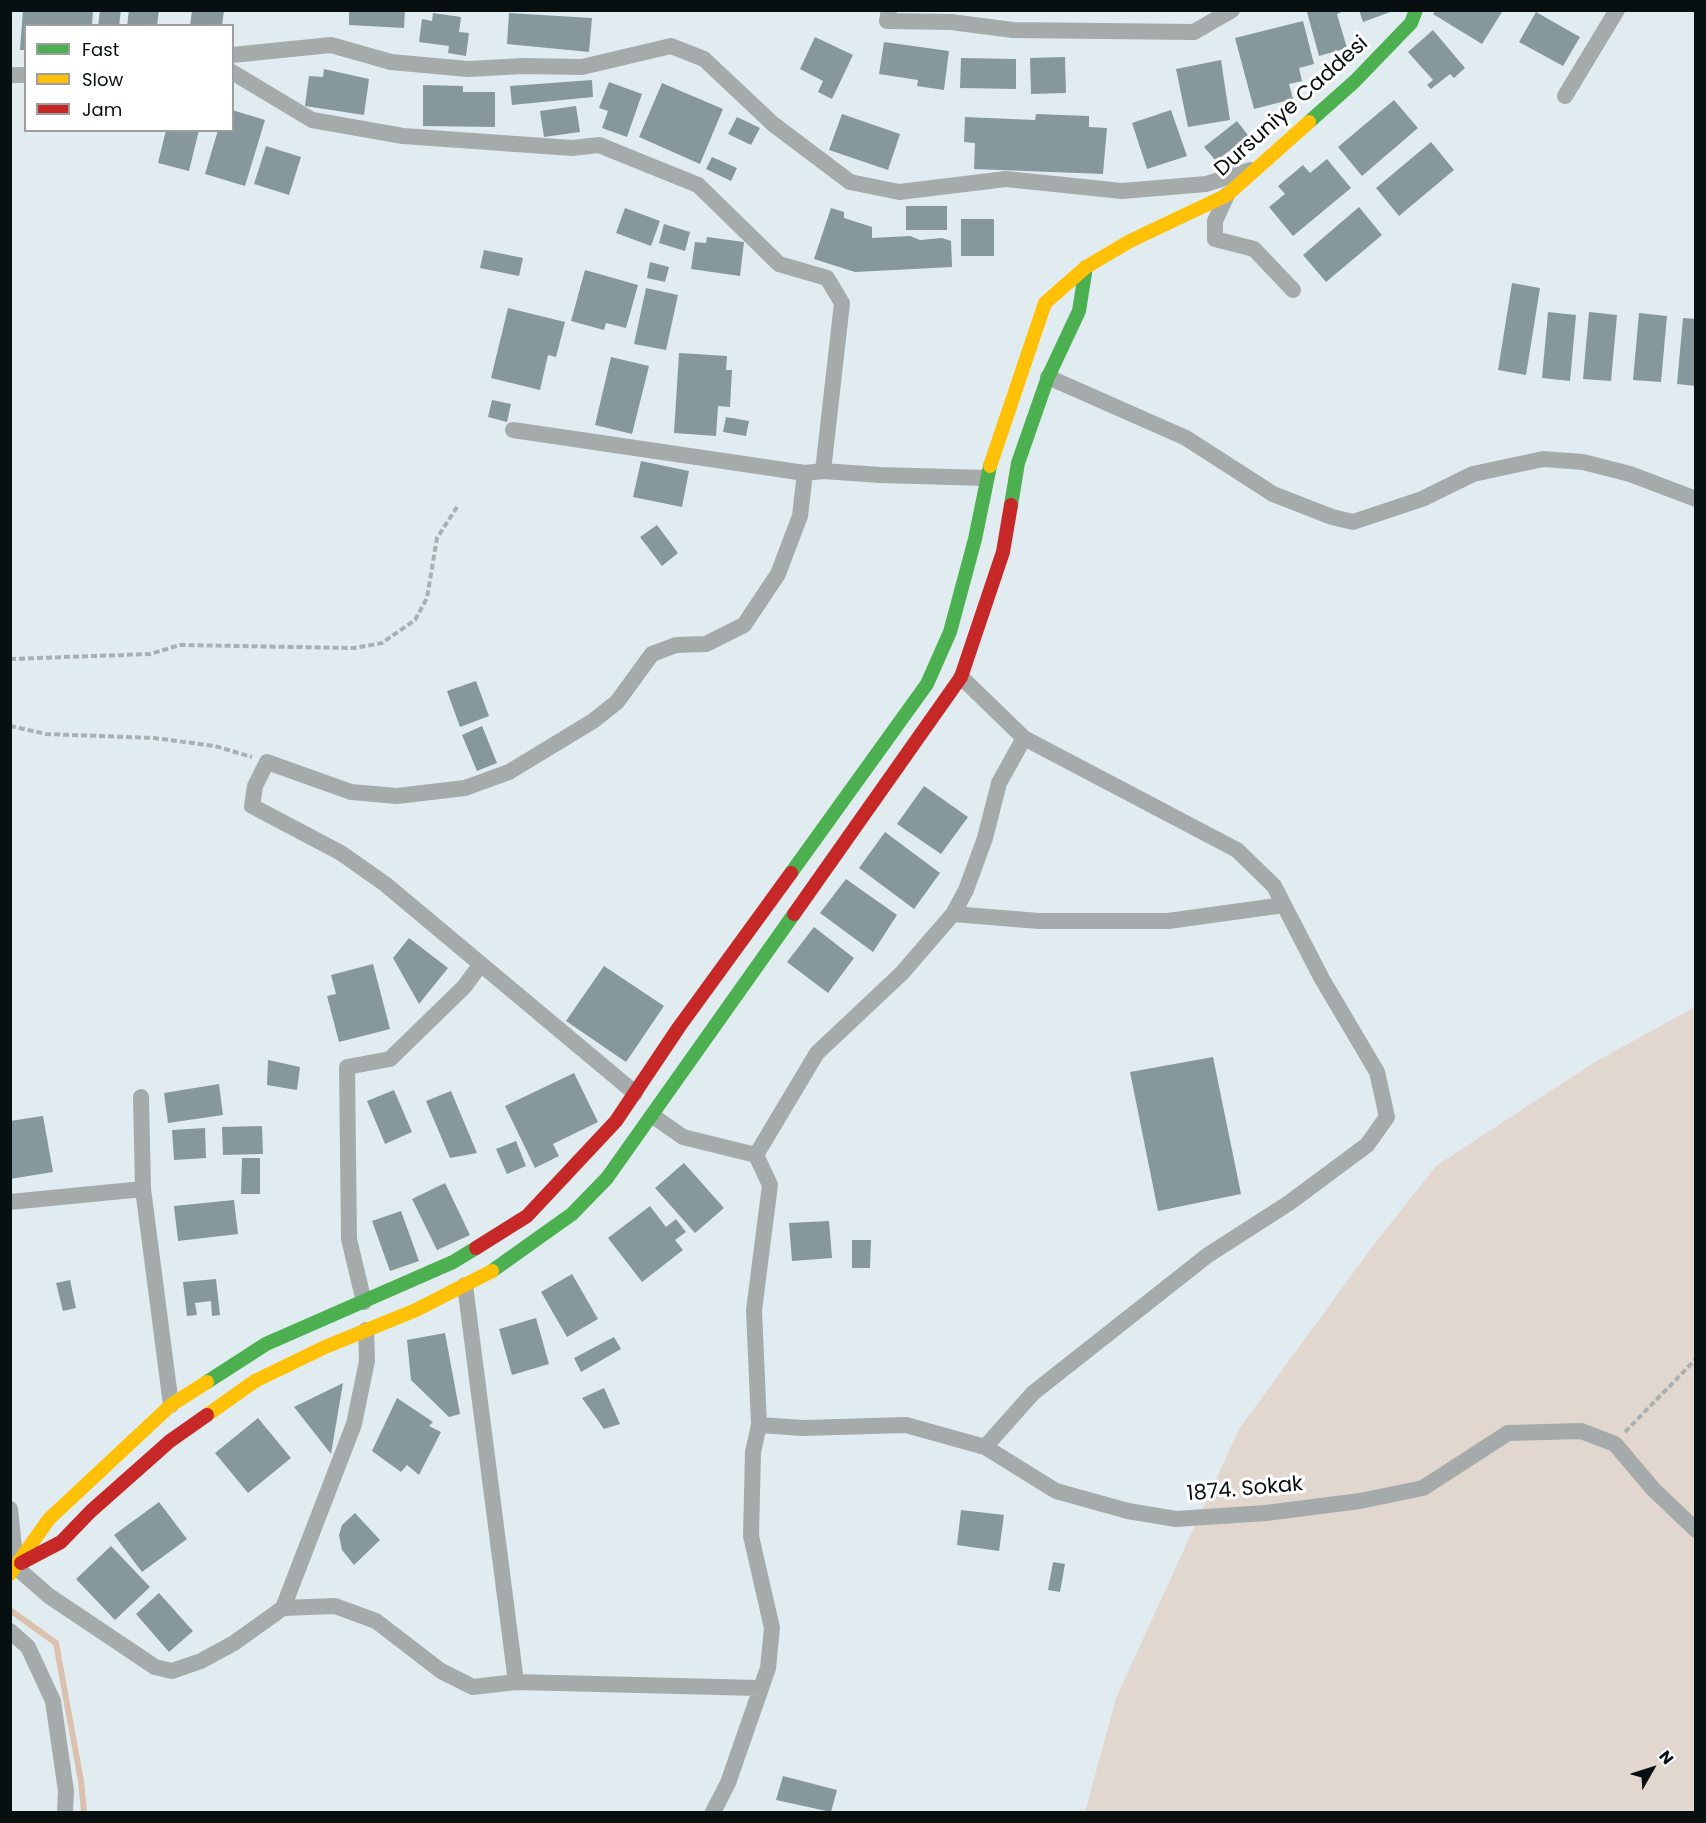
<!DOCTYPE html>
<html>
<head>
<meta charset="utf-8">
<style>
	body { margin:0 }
	#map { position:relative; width:1706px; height:1823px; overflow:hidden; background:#e1ecf1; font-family:Poppins,sans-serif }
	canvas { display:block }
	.frame { position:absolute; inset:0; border:12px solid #080f11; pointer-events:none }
	.legend { position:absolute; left:24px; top:24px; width:210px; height:108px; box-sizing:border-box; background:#fff; border:2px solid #9c9fa0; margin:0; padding:8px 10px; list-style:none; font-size:18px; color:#080f11 }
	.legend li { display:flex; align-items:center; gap:12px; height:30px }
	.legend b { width:30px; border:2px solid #9c9fa0 }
	.north { position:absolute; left:1622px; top:1739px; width:60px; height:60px; -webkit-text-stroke:4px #fff; paint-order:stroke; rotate:51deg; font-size:16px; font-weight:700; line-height:24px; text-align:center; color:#080f11 }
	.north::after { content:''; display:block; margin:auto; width:21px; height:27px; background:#080f11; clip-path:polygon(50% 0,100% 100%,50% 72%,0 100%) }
</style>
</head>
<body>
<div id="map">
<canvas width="1706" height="1823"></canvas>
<div class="frame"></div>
<ul class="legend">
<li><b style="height:8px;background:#4caf50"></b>Fast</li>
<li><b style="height:8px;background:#ffc107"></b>Slow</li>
<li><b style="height:8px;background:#c62828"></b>Jam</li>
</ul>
<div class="north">N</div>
</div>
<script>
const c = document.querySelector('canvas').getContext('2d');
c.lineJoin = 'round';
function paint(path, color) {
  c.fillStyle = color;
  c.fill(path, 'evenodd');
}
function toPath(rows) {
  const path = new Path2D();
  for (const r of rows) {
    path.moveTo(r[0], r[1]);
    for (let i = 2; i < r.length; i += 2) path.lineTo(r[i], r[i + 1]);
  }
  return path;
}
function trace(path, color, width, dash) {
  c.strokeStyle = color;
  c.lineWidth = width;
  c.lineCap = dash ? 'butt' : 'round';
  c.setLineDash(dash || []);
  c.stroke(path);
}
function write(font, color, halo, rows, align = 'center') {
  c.font = font + ' Poppins,sans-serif';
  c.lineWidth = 6;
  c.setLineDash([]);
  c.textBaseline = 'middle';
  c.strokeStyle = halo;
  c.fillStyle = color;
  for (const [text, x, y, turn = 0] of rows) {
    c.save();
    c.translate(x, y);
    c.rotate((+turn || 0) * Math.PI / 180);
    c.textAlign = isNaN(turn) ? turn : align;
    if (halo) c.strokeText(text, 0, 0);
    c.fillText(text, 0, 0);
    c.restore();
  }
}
const green = toPath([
	[1695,1007,1695,1812,1085,1812,1116,1698,1239,1429,1372,1247,1436,1166,1593,1063]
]);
const stream = toPath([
	[10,1610,56,1643,81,1781,84,1812]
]);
const building = toPath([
	[23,10,93,10,92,26,26,26,26,50,20,50],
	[100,10,121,10,119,26,98,26],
	[129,10,159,10,157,26,127,26],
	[192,10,224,10,222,26,190,26],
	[349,10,405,10,404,28,349,25],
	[1311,10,1346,10,1337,14,1347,48,1319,56,1307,12],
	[1359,10,1393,10,1393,11,1363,22],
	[1436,10,1500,10,1502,12,1482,44,1433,14],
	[1536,12,1580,37,1563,66,1519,42],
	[433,13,461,17,459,32,469,33,466,56,448,53,449,46,419,42,422,19,432,21],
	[509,13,592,18,589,52,507,44],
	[1303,21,1314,64,1299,68,1302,81,1289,84,1293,99,1254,109,1235,38],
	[1433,30,1465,68,1454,78,1450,74,1431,89,1427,85,1433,80,1408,52],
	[815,37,853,55,832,99,818,92,823,81,800,69],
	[884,42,949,51,944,90,917,86,918,80,879,74],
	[1065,57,1066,93,1031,94,1030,58],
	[961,58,1016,59,1016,89,960,88],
	[1221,60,1230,120,1188,127,1176,69],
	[324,69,369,79,364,115,305,106,309,76,323,77],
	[592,80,593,97,512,105,510,86],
	[609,82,642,94,627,137,602,128,608,111,599,108],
	[662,83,723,109,700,164,639,137],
	[423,85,463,86,463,92,495,92,495,127,423,126],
	[1394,100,1418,128,1362,176,1338,147],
	[576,106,580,132,544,137,540,111],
	[232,110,265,120,245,186,205,174,218,130,232,130],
	[1171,110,1187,156,1147,169,1132,123],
	[842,114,900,134,888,170,829,150],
	[1036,114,1089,116,1089,127,1107,128,1103,174,974,169,975,143,964,142,965,117,1035,120],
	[737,117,760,128,751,145,728,134],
	[1237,121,1251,139,1232,154,1229,151,1216,161,1204,147],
	[166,130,199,130,189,171,158,163],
	[1431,142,1454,170,1399,216,1376,188],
	[266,146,301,157,289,195,254,184],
	[712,157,737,168,731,181,706,169],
	[1327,159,1351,188,1293,236,1269,207,1285,194,1278,186,1303,165,1310,173],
	[906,206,947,206,947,230,906,230],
	[1359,207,1382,235,1326,282,1303,255],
	[625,208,660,221,651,246,616,233],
	[831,208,844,212,844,218,872,227,872,238,910,236,920,240,942,238,951,241,952,267,855,272,814,259],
	[961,219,994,219,994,256,961,256],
	[664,224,690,232,685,251,659,243],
	[707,237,744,242,740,276,691,269,695,242,706,243],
	[484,250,523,258,519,276,480,268],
	[650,262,669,267,665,282,647,278],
	[585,270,638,285,626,328,606,323,604,330,571,321],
	[1512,283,1540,288,1526,375,1498,370],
	[646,288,678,295,666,350,634,344],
	[508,308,565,322,556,357,548,355,540,390,491,378],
	[1548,312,1576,315,1570,381,1542,378],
	[1589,312,1617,315,1611,381,1583,379],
	[1639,313,1667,316,1661,382,1633,380],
	[1683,318,1696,319,1696,386,1677,384],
	[679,353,727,356,726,370,732,370,730,407,718,406,716,436,674,433],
	[611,357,649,366,632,434,595,425],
	[492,400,511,404,507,422,488,417],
	[726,417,749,421,746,436,723,432],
	[641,461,689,471,682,507,633,497],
	[657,525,678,553,662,566,640,537],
	[476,681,489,716,460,727,447,691],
	[482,726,497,763,477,771,462,735],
	[924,786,968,817,941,854,897,824],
	[885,832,940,873,914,909,859,868],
	[846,879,897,915,873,952,820,913],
	[814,927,854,958,828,993,787,962],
	[409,938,448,968,419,1004,393,958],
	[373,964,390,1029,339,1042,327,996,336,994,331,975],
	[604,966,664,1006,626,1062,566,1021],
	[1213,1057,1241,1194,1158,1211,1130,1072],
	[268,1060,300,1067,297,1090,267,1085],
	[574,1073,598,1122,553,1144,559,1156,535,1168,505,1106],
	[219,1084,223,1115,168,1123,164,1093],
	[394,1090,412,1132,385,1144,367,1101],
	[451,1091,477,1153,450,1158,426,1101],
	[43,1116,53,1172,10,1179,10,1121],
	[262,1126,263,1154,223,1155,222,1127],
	[205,1128,206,1158,174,1160,172,1130],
	[516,1141,526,1166,507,1174,496,1149],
	[242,1158,260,1158,260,1194,241,1194],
	[684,1163,724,1208,695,1233,655,1188],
	[445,1183,470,1235,437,1250,412,1199],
	[234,1200,238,1234,178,1241,174,1206],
	[650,1206,666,1227,676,1219,686,1232,675,1240,683,1250,642,1282,608,1238],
	[401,1211,419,1261,390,1271,372,1221],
	[829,1221,832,1258,792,1261,789,1223],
	[852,1240,871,1240,870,1268,852,1268],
	[572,1274,598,1319,567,1337,541,1292],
	[216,1279,220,1315,212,1316,211,1301,195,1303,197,1315,187,1316,183,1282],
	[70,1280,76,1308,63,1311,56,1283],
	[536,1318,549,1364,512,1375,499,1329],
	[445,1333,460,1414,449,1417,411,1380,407,1340],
	[614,1337,621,1349,581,1372,574,1358],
	[343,1383,331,1454,294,1407],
	[604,1388,620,1424,604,1429,582,1398],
	[397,1398,433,1422,429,1426,441,1432,419,1475,407,1465,401,1472,372,1451],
	[258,1418,291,1458,248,1493,215,1453],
	[159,1502,187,1539,142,1572,114,1535],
	[961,1510,1004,1515,999,1551,957,1545],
	[355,1513,380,1540,354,1565,342,1550,339,1535,342,1525],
	[111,1546,150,1587,115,1620,76,1579],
	[1053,1562,1065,1564,1060,1592,1048,1590],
	[159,1593,193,1631,169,1652,136,1614],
	[783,1776,837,1790,831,1812,776,1800]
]);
const path = toPath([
	[10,659,150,654,180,645,354,648,382,643,415,620,427,598,437,538,457,507],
	[10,726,46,734,154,738,215,746,252,757],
	[1625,1432,1696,1359]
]);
const street = toPath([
	[889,10,887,21,951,22,1013,30,1194,32,1232,10],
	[232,55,331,45,391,62,468,69,523,66,582,67,671,46,704,59,773,124,850,182,899,192,1006,179,1122,191,1206,184,1250,170],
	[232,72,312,120,403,136,572,148,599,145,698,185,779,264,827,278,842,303,823,471],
	[10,75,26,75],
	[1565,96,1617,10],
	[1227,195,1215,221,1215,239,1254,249,1293,290],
	[1048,377,1186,438,1273,494,1332,517,1353,522,1422,499,1473,474,1543,459,1583,462,1630,474,1696,499],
	[513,430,805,473,823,471,880,475,986,478],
	[961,677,1024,738,1237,850,1274,886,1322,979,1377,1072,1387,1117,1367,1145,1289,1203,1208,1255,1033,1393,985,1447],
	[953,914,1039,921,1168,921,1284,905],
	[635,1093,385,884,341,853,252,806,255,786,267,762,351,792,397,796,465,788,509,772,593,721,617,702,652,654,676,645,706,644,744,625,778,574,800,516,805,473],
	[141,1097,143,1189,171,1405],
	[653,1116,683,1137,756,1155,770,1185,754,1310,759,1425,753,1452,751,1536,772,1628,768,1668,728,1783,713,1812],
	[756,1155,817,1053,902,973,953,914,966,890,985,838,999,783,1024,738],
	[10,1202,143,1189],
	[465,1285,516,1682],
	[364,1302,349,1239,347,1067,390,1059,464,987,481,964],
	[759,1425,803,1428,906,1425,985,1447,1056,1491,1128,1511,1176,1519,1266,1513,1360,1501,1423,1488,1508,1433,1581,1431,1615,1444,1653,1489,1696,1530],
	[10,1509,16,1566],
	[10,1562,49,1596,155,1667,172,1671,201,1661,234,1643,283,1608,354,1424,367,1361,366,1330],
	[283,1608,335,1606,376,1621,441,1671,473,1687,516,1682,760,1688],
	[10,1631,28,1647,53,1701,66,1791,65,1812]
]);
const fast = toPath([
	[1309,122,1355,81,1411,23,1416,10],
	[1011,505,1018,463,1048,377,1079,311,1086,267],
	[791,873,927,684,950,632,975,539,990,466],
	[492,1271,572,1214,607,1178,794,914],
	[207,1382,266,1344,453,1262,476,1248]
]);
const slow = toPath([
	[990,466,1045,303,1086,267,1130,241,1227,195,1309,122],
	[207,1415,255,1381,325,1347,416,1310,492,1271],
	[10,1574,49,1519,171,1405,207,1382]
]);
const jam = toPath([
	[794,914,961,677,1003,552,1011,505],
	[476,1248,527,1216,616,1121,679,1027,791,873],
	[21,1563,61,1542,91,1511,170,1441,207,1415]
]);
const streetNames = [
	["Dursuniye Caddesi",1292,107,-42],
	["1874. Sokak",1245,1490,-5]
];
paint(green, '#e2d7cf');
trace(stream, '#dcc0ae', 6);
paint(building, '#87989d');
trace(path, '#aab0b2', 4, [6, 3]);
trace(street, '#a5abab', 16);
trace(fast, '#4caf50', 14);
trace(slow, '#ffc107', 14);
trace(jam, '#c62828', 14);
write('21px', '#080f11', '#fff', streetNames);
</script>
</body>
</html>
